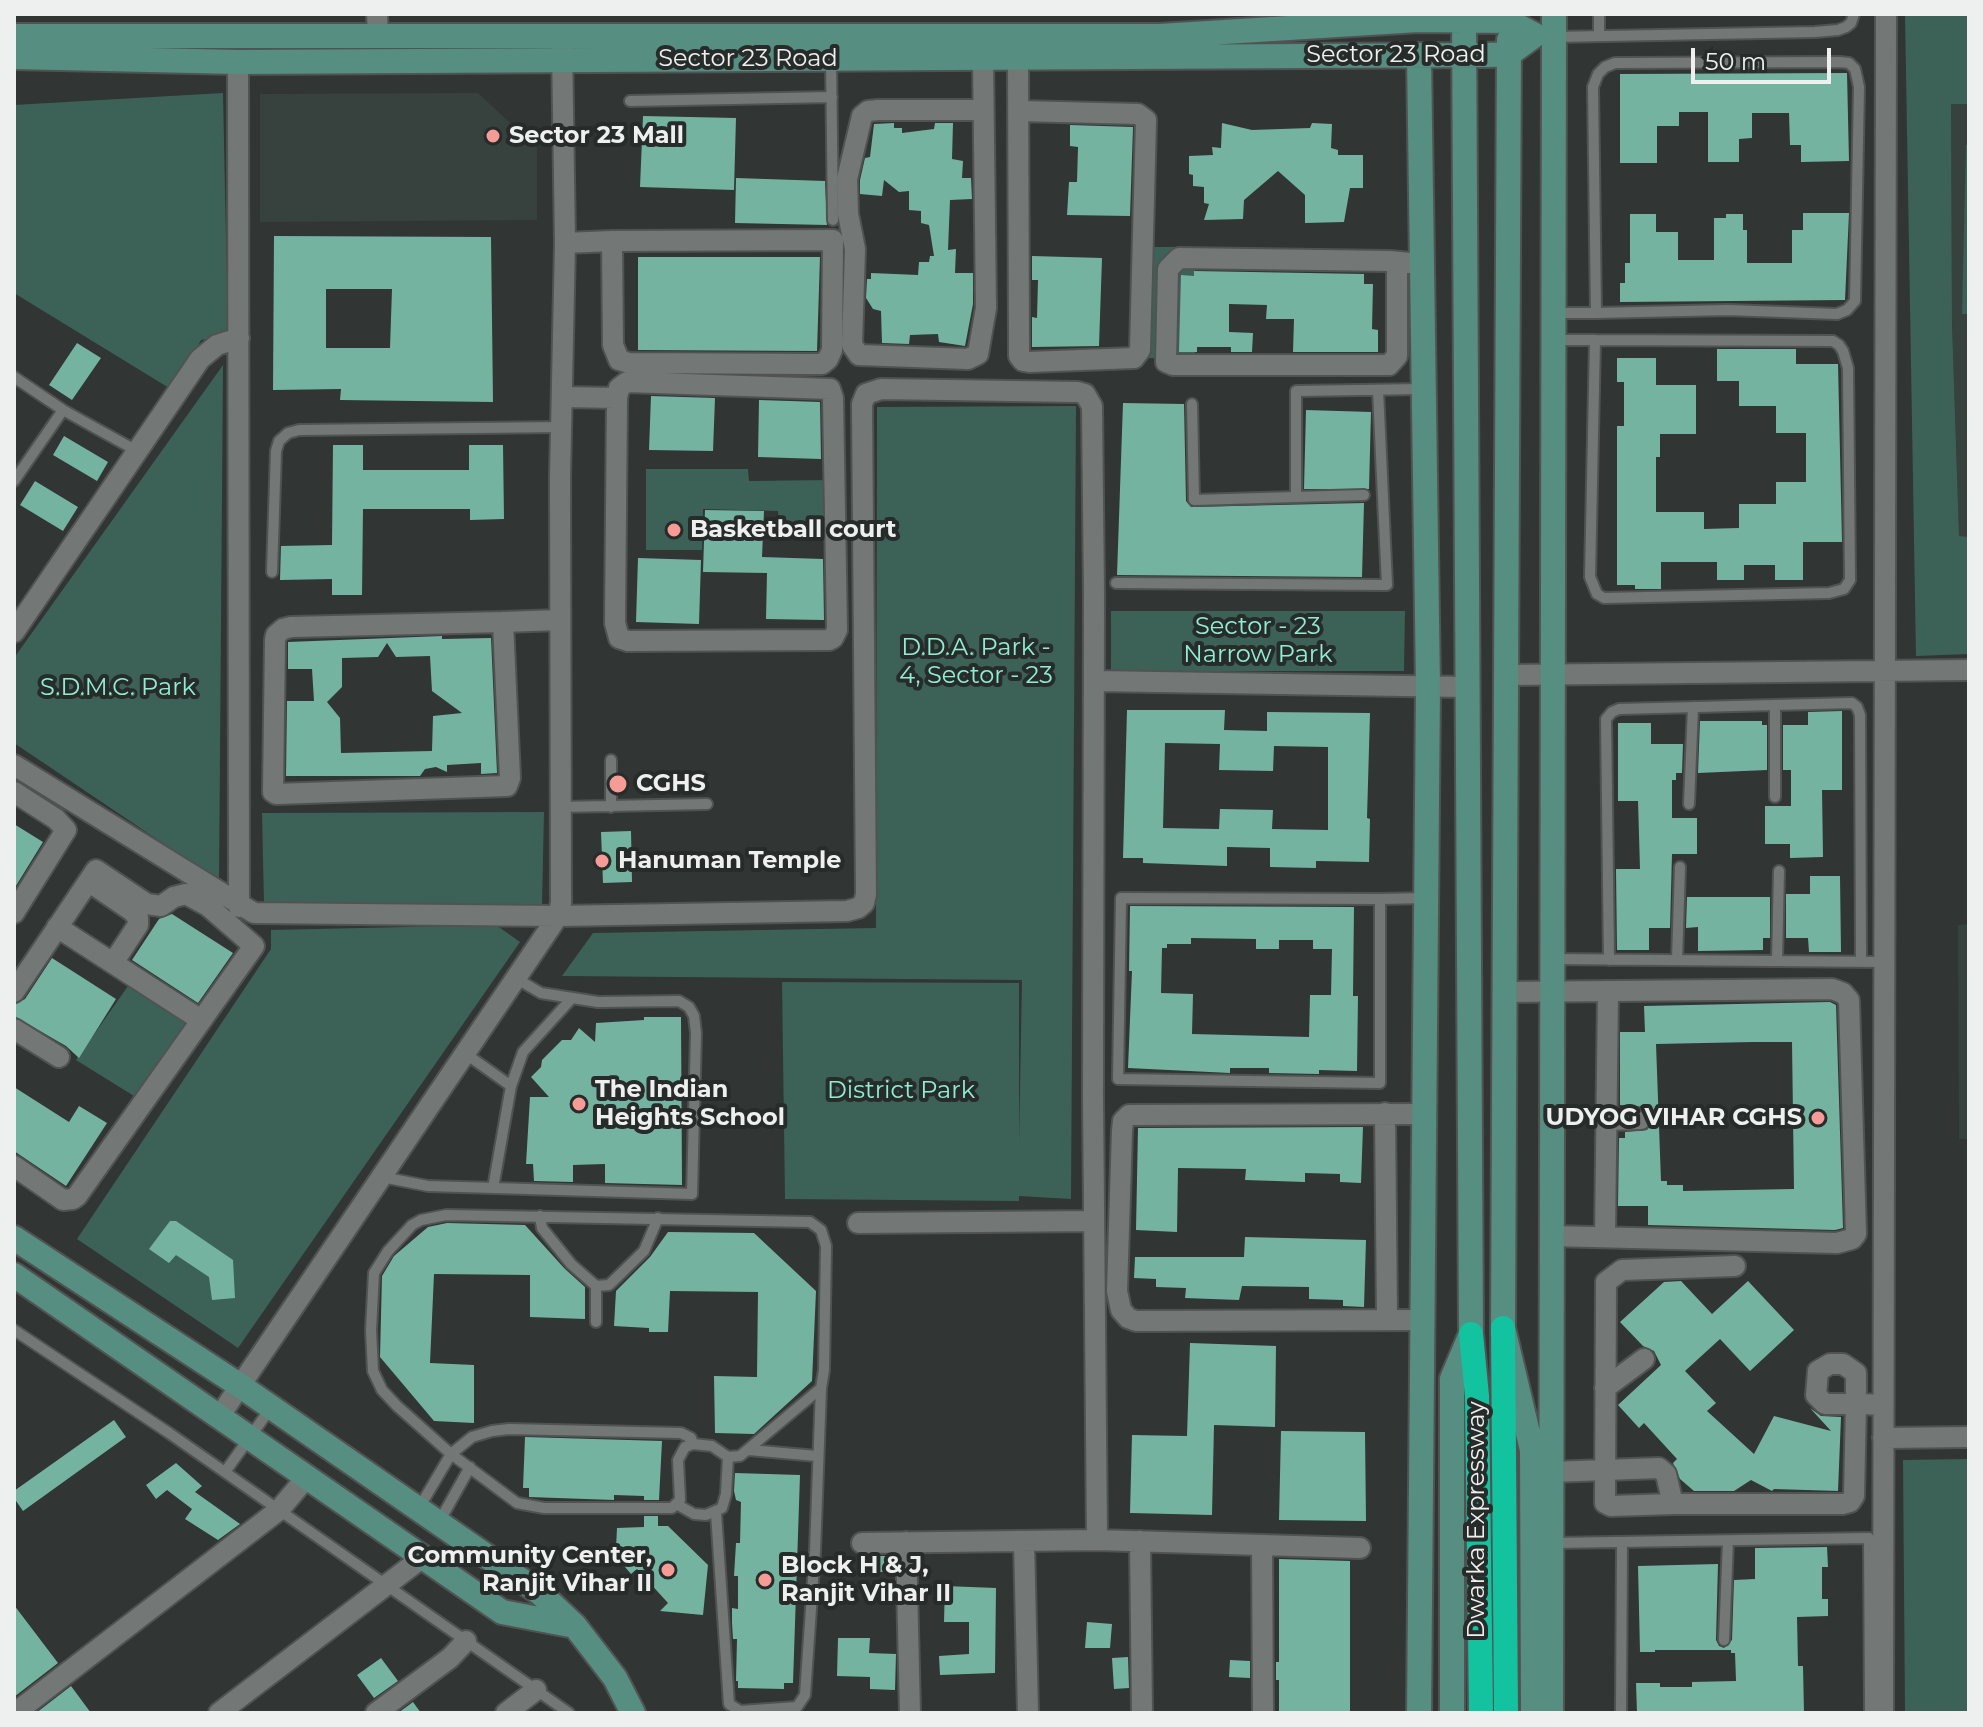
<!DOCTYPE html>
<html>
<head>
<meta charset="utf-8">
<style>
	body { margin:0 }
	#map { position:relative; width:1983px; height:1727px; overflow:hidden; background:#313534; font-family:Montserrat,sans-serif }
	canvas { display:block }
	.frame { position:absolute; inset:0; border:16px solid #edf0ef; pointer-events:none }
	.scale { position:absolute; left:1691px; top:48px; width:140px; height:36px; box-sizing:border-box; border:4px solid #edf0ef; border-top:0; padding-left:10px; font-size:24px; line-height:28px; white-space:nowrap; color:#edf0ef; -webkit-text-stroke:6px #272b2a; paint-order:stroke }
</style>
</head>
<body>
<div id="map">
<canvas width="1983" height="1727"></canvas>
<div class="frame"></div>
<div class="scale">50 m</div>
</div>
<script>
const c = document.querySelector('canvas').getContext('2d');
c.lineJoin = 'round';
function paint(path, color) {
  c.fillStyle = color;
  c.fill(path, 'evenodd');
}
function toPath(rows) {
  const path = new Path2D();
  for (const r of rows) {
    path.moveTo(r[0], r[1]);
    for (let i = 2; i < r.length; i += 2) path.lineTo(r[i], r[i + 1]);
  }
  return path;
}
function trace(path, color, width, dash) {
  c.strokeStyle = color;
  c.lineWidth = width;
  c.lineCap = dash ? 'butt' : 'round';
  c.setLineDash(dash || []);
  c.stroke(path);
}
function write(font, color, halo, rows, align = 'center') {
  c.font = font + ' Montserrat,sans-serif';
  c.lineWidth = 8;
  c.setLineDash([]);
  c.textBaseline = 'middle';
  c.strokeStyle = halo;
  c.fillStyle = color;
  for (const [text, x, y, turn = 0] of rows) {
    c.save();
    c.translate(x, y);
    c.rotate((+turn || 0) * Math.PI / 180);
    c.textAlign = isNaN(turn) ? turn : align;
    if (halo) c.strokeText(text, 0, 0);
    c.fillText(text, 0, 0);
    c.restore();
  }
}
const built = toPath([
	[478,93,537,148,537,220,260,222,260,94],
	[1951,104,1969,104,1969,537,1959,536,1952,318],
	[1969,924,1969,1139,1959,1139,1958,925]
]);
const green = toPath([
	[1905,14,1969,14,1969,104,1951,104,1952,323,1959,536,1969,537,1969,654,1916,656],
	[223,93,228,336,201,340,174,391,14,293,14,105],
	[1966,145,1969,145,1969,314,1962,314],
	[1148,247,1195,247,1195,359,1144,358],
	[223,365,219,881,14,743,14,658],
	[1076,406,1071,1199,1019,1196,1019,1201,785,1199,782,982,1019,983,1019,1142,1022,980,562,976,593,933,876,928,877,407],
	[646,469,748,469,749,481,832,480,831,531,779,529,778,511,703,509,702,550,646,550],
	[1111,611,1405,611,1404,671,1111,671],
	[544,812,542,905,264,904,262,813],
	[496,925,520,942,238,1348,77,1239,271,949,271,930],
	[128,986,192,1021,134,1096,76,1060],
	[1969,1459,1969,1713,1905,1713,1903,1460]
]);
const building = toPath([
	[1847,73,1849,161,1801,162,1801,145,1790,145,1789,113,1752,113,1752,138,1739,139,1739,162,1708,162,1708,112,1679,112,1679,126,1657,126,1657,163,1620,163,1620,74],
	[643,116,736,118,734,190,640,187],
	[894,123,894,128,902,128,902,133,934,129,935,123,953,123,952,159,963,161,962,178,971,178,972,199,950,200,948,250,956,249,955,273,973,273,973,304,965,346,939,342,938,334,910,335,909,344,882,343,881,311,873,309,866,298,867,279,871,279,871,273,918,275,919,262,929,262,930,256,934,256,929,225,921,223,921,211,909,210,909,191,899,192,884,180,882,196,860,194,860,180,865,158,870,157,874,124],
	[1222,123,1252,130,1310,128,1312,123,1332,124,1331,148,1338,150,1338,155,1363,155,1363,188,1350,188,1344,222,1305,223,1305,195,1278,171,1244,200,1243,219,1204,220,1209,204,1204,203,1204,187,1193,186,1193,175,1189,174,1189,156,1213,155,1212,147,1221,148],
	[1070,125,1133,127,1130,216,1067,215,1069,182,1077,182,1078,147,1070,146],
	[736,178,825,181,827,225,735,223],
	[1803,213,1849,213,1845,300,1620,302,1620,283,1625,283,1625,263,1630,263,1630,214,1656,214,1656,232,1678,232,1678,260,1714,260,1714,218,1726,218,1726,214,1743,214,1743,230,1747,230,1747,263,1792,263,1792,230,1803,230],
	[274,236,491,237,493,402,340,400,341,389,273,390],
	[326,289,392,289,390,348,326,348],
	[1032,256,1102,258,1099,346,1032,347,1032,317,1037,318,1038,280,1032,280],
	[638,257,820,257,817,351,638,350],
	[1194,271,1364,274,1364,284,1373,284,1372,329,1378,330,1378,352,1293,352,1294,319,1266,319,1267,305,1229,304,1229,332,1253,333,1252,352,1231,352,1231,347,1197,347,1197,352,1179,352,1181,275,1194,276],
	[77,343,101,358,72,400,49,385],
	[1717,349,1796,349,1796,364,1838,364,1842,542,1803,542,1803,580,1775,580,1775,565,1744,565,1744,580,1717,580,1717,562,1661,562,1661,589,1635,589,1635,585,1617,585,1617,426,1624,426,1624,382,1617,382,1617,358,1656,358,1656,385,1696,385,1696,434,1660,434,1660,457,1656,457,1656,512,1704,512,1704,529,1739,528,1739,504,1776,504,1776,482,1806,482,1806,433,1776,433,1776,406,1739,406,1739,381,1717,381],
	[651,396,715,398,713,451,649,450],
	[759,400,820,402,821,459,758,457],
	[1123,403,1184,404,1186,501,1191,507,1364,503,1362,577,1117,575],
	[1306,410,1371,412,1369,489,1304,489],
	[64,436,108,462,97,481,53,455],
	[333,445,363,445,363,470,469,470,469,445,503,445,504,519,470,520,470,509,363,509,362,595,332,595,332,579,280,580,281,546,332,545],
	[35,481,78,507,63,531,20,505],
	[705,510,764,511,762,557,823,559,824,620,766,619,767,573,703,572],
	[638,558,701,560,699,624,636,622],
	[442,636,442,639,491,638,497,773,481,774,481,763,447,765,447,772,436,767,425,769,420,776,286,776,287,701,314,701,312,669,288,669,288,642],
	[387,643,396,657,430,656,432,691,462,713,433,716,432,751,341,753,340,718,327,702,342,687,342,658,378,657],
	[1127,710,1225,710,1224,730,1267,731,1267,712,1370,713,1367,818,1370,819,1369,862,1316,861,1316,868,1270,867,1270,848,1227,847,1227,866,1143,863,1143,858,1123,858],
	[1165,743,1220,744,1219,770,1273,771,1274,746,1328,747,1328,830,1272,829,1273,810,1220,809,1219,829,1163,828],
	[1842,711,1842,790,1822,790,1823,857,1790,858,1790,844,1765,844,1765,806,1791,806,1791,770,1783,770,1783,725,1808,725,1808,712],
	[1700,721,1762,721,1762,725,1767,725,1767,770,1698,773],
	[1618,723,1651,723,1651,744,1683,744,1682,773,1676,773,1676,780,1672,780,1672,818,1697,818,1697,854,1672,854,1670,928,1649,928,1649,950,1617,950,1616,869,1640,869,1638,801,1618,801],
	[14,824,43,842,14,889],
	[631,831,632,882,603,883,601,832],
	[1810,876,1840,876,1841,952,1809,952,1808,938,1786,938,1786,894,1810,894],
	[1687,897,1770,897,1770,938,1763,938,1763,950,1698,951,1698,927,1686,928],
	[1130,906,1354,907,1353,996,1358,996,1357,1071,1319,1070,1319,1074,1269,1073,1269,1068,1230,1068,1230,1073,1128,1068,1132,971,1129,971],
	[1191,938,1256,939,1256,949,1279,949,1279,940,1313,940,1313,949,1332,949,1331,995,1310,995,1309,1037,1192,1034,1193,994,1161,993,1162,948,1167,948,1167,944,1191,944],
	[172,914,233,953,198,1003,132,960,159,919],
	[52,958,116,999,79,1058,66,1046,14,1016,14,1005,25,999],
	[1830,1002,1836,1005,1843,1228,1835,1230,1648,1225,1648,1206,1618,1206,1619,1138,1625,1138,1625,1132,1647,1130,1654,1119,1652,1113,1646,1107,1620,1105,1620,1032,1645,1032,1644,1006],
	[1753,1042,1792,1042,1794,1189,1683,1191,1683,1185,1667,1185,1667,1181,1661,1181,1656,1044],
	[644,1017,681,1017,682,1185,605,1183,605,1164,573,1165,573,1182,534,1181,533,1164,526,1164,530,1097,549,1097,531,1077,541,1067,542,1060,562,1040,571,1040,579,1028,595,1042,596,1023,644,1020],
	[14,1087,69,1122,79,1106,107,1123,66,1186,14,1151],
	[1363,1127,1361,1183,1340,1182,1340,1174,1305,1173,1305,1182,1245,1180,1246,1169,1178,1168,1177,1232,1136,1230,1138,1128],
	[170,1221,176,1221,233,1260,235,1298,212,1300,209,1277,176,1255,169,1263,149,1249],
	[447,1223,525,1225,565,1269,585,1287,585,1319,530,1317,530,1275,434,1274,430,1363,474,1365,474,1423,434,1421,380,1357,382,1276,394,1256,428,1227],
	[668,1232,754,1233,816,1291,812,1381,754,1434,715,1433,714,1376,757,1377,758,1292,670,1291,668,1332,649,1332,649,1328,614,1326,616,1291,650,1257],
	[1245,1237,1366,1240,1364,1307,1343,1306,1343,1300,1309,1299,1309,1287,1242,1286,1239,1300,1185,1298,1186,1288,1156,1287,1156,1279,1134,1278,1135,1257,1244,1257],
	[1681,1281,1712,1314,1748,1281,1794,1330,1750,1371,1720,1339,1685,1371,1716,1403,1707,1411,1754,1454,1774,1416,1831,1431,1810,1408,1821,1416,1841,1417,1838,1491,1774,1489,1772,1491,1751,1480,1734,1491,1694,1491,1680,1479,1673,1463,1677,1459,1644,1423,1639,1428,1618,1405,1661,1365,1654,1351,1643,1346,1620,1322,1664,1282],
	[1190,1343,1276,1346,1275,1427,1214,1425,1212,1515,1130,1513,1132,1435,1187,1436],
	[114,1420,126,1437,23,1511,14,1498,14,1491],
	[1281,1431,1365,1432,1366,1521,1279,1520],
	[525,1437,662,1441,659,1500,644,1500,644,1496,614,1495,614,1500,529,1497,529,1488,523,1488],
	[176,1463,202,1486,195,1492,240,1524,218,1540,185,1519,192,1509,167,1490,156,1499,146,1485],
	[735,1473,800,1475,793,1683,784,1683,784,1689,738,1688,738,1681,736,1681,737,1639,733,1639,732,1623,732,1608,738,1609,738,1576,734,1576,736,1543,740,1543,741,1502,736,1500,734,1491],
	[644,1516,658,1516,658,1526,668,1526,708,1565,703,1615,660,1611,668,1603,637,1569,631,1574,625,1567,625,1549,616,1548,617,1528,644,1527],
	[1827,1547,1828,1567,1822,1567,1822,1599,1828,1599,1828,1616,1797,1617,1798,1666,1803,1666,1804,1713,1637,1713,1636,1683,1660,1683,1660,1687,1692,1687,1692,1682,1736,1681,1735,1653,1731,1653,1731,1650,1655,1650,1655,1652,1640,1652,1638,1566,1718,1564,1716,1640,1719,1646,1724,1648,1732,1640,1734,1580,1755,1579,1755,1548],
	[867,1556,890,1556,890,1572,867,1572],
	[1279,1559,1350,1561,1350,1713,1279,1713,1279,1680,1276,1680,1276,1662,1279,1662],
	[945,1586,996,1588,995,1673,940,1675,939,1656,969,1654,969,1622,944,1622],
	[14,1605,58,1663,14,1697],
	[1087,1622,1112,1624,1110,1648,1085,1648],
	[838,1638,870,1638,869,1653,896,1654,895,1690,870,1689,870,1677,837,1676],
	[1128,1657,1129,1688,1114,1689,1112,1658],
	[381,1658,398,1681,374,1698,357,1675],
	[1230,1660,1250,1661,1250,1678,1229,1677],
	[71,1686,91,1713,36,1713],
	[413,1702,421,1713,398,1713]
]);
const lane = toPath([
	[1599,14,1599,36],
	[1554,37,1815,32,1838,30,1846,27,1851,23,1854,14],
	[831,58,833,220],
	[630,101,832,97],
	[1555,313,1596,313,1728,310,1837,314,1847,310,1855,301,1859,87,1855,69,1849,63,1840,62,1615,63,1605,67,1598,74,1593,87,1596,313],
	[1555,340,1595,340,1833,341,1839,345,1843,351,1848,368,1850,580,1844,589,1829,593,1604,598,1597,594,1590,577,1595,340],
	[14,377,63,410,137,451],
	[1192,404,1194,500,1296,497,1296,391,1422,389],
	[14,481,63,410],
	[1296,497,1364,495],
	[272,572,276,451,279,441,288,433,299,430,561,427],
	[1116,583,1387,585,1378,390],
	[611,760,611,807],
	[1775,797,1775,705],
	[1689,804,1693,707],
	[560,807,707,804],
	[1380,899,1121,898,1118,1079,1380,1083,1380,899,1426,898],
	[1554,959,1883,962],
	[1609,960,1606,719,1612,712,1619,709,1852,703,1857,707,1860,715,1861,962],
	[1677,960,1680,867],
	[1777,961,1779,871],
	[466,1054,511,1086],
	[382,1177,428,1186,692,1194,696,1033,694,1016,689,1007,679,1001,598,1002,541,993,517,979],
	[493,1188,511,1086,523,1052,572,998],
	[446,1215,810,1222,821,1230,826,1246,824,1370,821,1388,740,1456,728,1457,712,1446,693,1444,685,1447,678,1460,680,1500,672,1508,544,1508,517,1503,451,1454,397,1406,382,1390,373,1371,371,1330,374,1273,388,1251,412,1225,421,1220,446,1215],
	[540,1216,542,1228,571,1264,596,1286,596,1322],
	[596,1286,609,1285,644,1251,658,1218],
	[14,1330,169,1433,569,1713],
	[749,1450,817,1456],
	[225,1472,270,1409],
	[678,1505,694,1514,706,1515,722,1508,726,1494,728,1457],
	[419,1508,451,1454,472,1437,492,1431,509,1429,681,1433,691,1438,693,1444],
	[716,1513,729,1704,740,1711,797,1707,805,1695,815,1551,821,1388],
	[438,1524,470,1467],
	[1553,1543,1869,1538,1870,1713],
	[1724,1640,1728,1541],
	[1621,1713,1622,1543]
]);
const street = toPath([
	[377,14,378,37],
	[983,58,986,308,978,354,968,359,859,355,852,345,855,249,848,214,847,179,862,116,868,111,878,110,983,110],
	[1018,58,1019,356,1023,361,1029,362,1134,358,1140,350,1146,120,1138,114,1020,111],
	[238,62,239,907],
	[565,243,612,241,833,240,832,350,828,359,822,364,812,364,629,363,619,360,613,345,612,241],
	[1397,262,1397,356,1389,365,1173,365,1166,362,1168,269,1179,258,1389,261,1421,264],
	[627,382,830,389,833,398,837,630,833,638,829,640,628,641,619,638,615,623,617,398,619,388,627,382],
	[563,397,617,398],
	[503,622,510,778,507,786,276,794,273,792,275,640,276,635,283,629,291,627,503,622,560,620],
	[14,632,200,359,217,345,239,338],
	[1508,675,1969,670],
	[1095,681,1466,687],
	[14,765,254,913,558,916,847,911,858,908,864,903,866,894,862,404,866,394,881,389,1078,392,1085,394,1092,406,1094,595,1093,1098,1097,1540],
	[14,792,56,819,66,830,14,913],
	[94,885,132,911,138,918,138,925,113,963],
	[57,927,201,1020],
	[14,992,96,870,147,904,161,906,174,897,186,894,208,906,254,946,77,1196,73,1199,63,1200,14,1166],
	[1506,992,1832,989,1843,993,1849,1000,1856,1234,1852,1239,1837,1243,1551,1236],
	[14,1029,59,1057],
	[1385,1113,1387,1320],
	[1607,1120,1641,1119],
	[858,1223,1094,1221],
	[1605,1237,1608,991],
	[1422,1320,1136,1321,1128,1318,1121,1310,1117,1291,1122,1131,1123,1121,1129,1115,1424,1114],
	[1605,1388,1644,1359],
	[219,1417,558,916,561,903,560,477,565,243,562,45],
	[1883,1438,1969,1437],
	[1551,1472,1659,1468,1666,1474,1673,1504,1843,1504,1850,1502,1854,1496,1856,1404,1856,1373,1843,1364,1830,1364,1818,1371,1816,1395,1825,1404,1862,1404,1883,1405],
	[1673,1504,1611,1506,1605,1503,1606,1282,1622,1270,1735,1266],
	[1024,1541,1028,1713],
	[1140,1541,1142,1713],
	[906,1542,910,1713],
	[862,1543,1097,1540,1360,1548],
	[1262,1545,1263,1713],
	[15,1713,279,1510,306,1478],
	[219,1713,423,1557],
	[376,1713,450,1658,466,1641],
	[506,1713,536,1690],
	[1883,1713,1886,14]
]);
const secondary = toPath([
	[14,36,1160,36,1418,20,1509,21,1535,35,1509,54,1488,55,238,62,14,57],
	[1509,40,1503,1328,1532,1450,1533,1713],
	[14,1238,239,1385,540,1593,575,1626,615,1678,633,1713],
	[14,1275,502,1612,575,1626],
	[1419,1713,1428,687,1419,55],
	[1452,1713,1452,1379,1471,1334,1464,14],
	[1551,1713,1554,14]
]);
const highway = toPath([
	[1503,1328,1506,1713],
	[1471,1334,1477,1396,1481,1713]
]);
const markers = [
	[493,136,8,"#f59c96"],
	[674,530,8,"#f59c96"],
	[618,784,10,"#f59c96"],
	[602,861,8,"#f59c96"],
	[579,1104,8,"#f59c96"],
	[1818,1118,8,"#f59c96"],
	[668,1570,8,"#f59c96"],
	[765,1580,8,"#f59c96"]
];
const streetNames = [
	["Sector 23 Road",1396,55],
	["Sector 23 Road",748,59],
	["Dwarka Expressway",1477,1520,-90]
];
const poiNames = [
	["Sector 23 Mall",509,136],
	["Basketball court",690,530],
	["CGHS",636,784],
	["Hanuman Temple",618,861],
	["The Indian",595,1090],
	["Heights School",595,1118],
	["UDYOG VIHAR CGHS",1802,1118,"right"],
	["Community Center,",652,1556,"right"],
	["Ranjit Vihar II",652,1584,"right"],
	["Block H & J,",781,1566],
	["Ranjit Vihar II",781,1594]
];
const parkNames = [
	["Sector - 23",1258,627],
	["Narrow Park",1258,655],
	["D.D.A. Park -",976,648],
	["4, Sector - 23",976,676],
	["S.D.M.C. Park",118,688],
	["District Park",901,1091]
];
paint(built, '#37423e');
paint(green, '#3c6257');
paint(building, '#75b3a1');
trace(lane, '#505352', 14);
trace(street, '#505352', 24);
trace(secondary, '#505352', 28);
trace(highway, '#505352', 28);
trace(lane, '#737876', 10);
trace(street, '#737876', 20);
trace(secondary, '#568e82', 24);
trace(highway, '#13c29f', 24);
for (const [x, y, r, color] of markers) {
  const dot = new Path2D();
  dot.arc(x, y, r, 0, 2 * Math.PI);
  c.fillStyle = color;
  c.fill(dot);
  trace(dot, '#272b2a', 3);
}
write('24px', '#edf0ef', '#272b2a', streetNames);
write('bold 24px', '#edf0ef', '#272b2a', poiNames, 'left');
write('24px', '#8eeed2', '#272b2a', parkNames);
</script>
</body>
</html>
